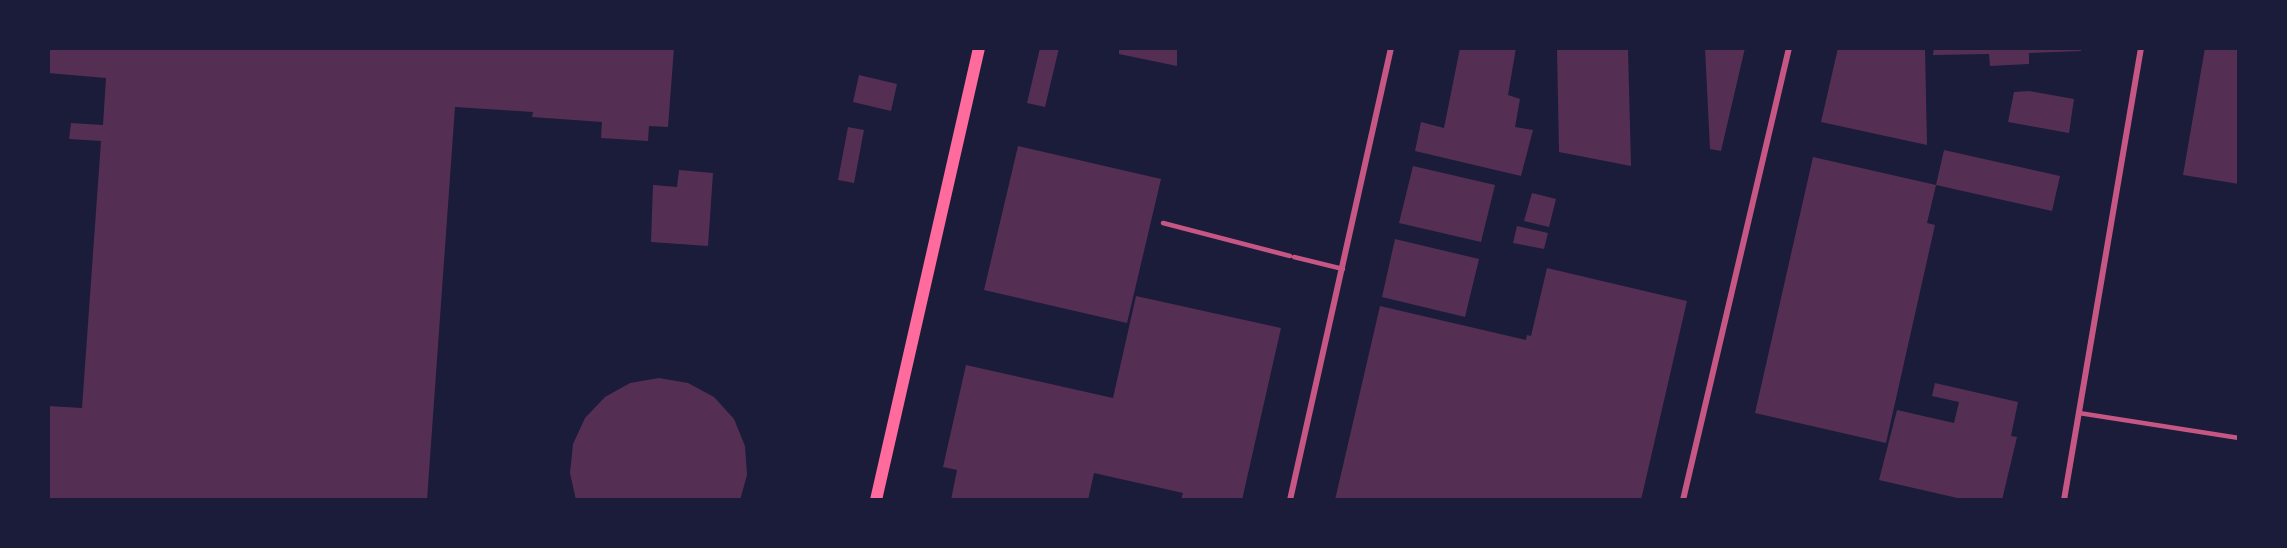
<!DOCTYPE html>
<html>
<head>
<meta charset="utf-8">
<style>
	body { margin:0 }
	#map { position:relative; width:2287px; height:548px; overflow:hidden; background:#1b1b3a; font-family:Literata,serif }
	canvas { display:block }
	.frame { position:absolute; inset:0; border:50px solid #1b1b3a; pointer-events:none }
</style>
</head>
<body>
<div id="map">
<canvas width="2287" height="548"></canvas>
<div class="frame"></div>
</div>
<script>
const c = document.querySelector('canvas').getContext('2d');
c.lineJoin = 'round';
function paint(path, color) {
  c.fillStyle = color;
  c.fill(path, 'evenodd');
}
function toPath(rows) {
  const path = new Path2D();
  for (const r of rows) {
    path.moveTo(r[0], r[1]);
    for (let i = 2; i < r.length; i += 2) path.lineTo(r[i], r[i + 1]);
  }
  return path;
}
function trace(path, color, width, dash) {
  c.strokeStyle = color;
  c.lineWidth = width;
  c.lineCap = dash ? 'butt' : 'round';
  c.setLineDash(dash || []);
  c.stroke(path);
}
const building = toPath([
	[48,48,674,48,668,127,649,126,648,141,601,138,602,122,532,117,533,112,455,107,427,500,48,500,48,406,82,408,101,141,69,139,71,123,103,125,106,78,48,73],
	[1040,48,1059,48,1045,107,1027,103],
	[1119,48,1177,48,1177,66,1119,54],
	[1460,48,1516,48,1508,95,1520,99,1515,127,1533,130,1521,176,1415,151,1421,122,1444,128],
	[1557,48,1628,48,1631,166,1559,152],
	[1705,48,1745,48,1721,151,1710,149],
	[1838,48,1925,48,1927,145,1821,122],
	[1934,48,2082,48,2081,51,2029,53,2029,64,1990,66,1989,54,1933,55],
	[2205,48,2239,48,2239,184,2183,175],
	[859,75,897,84,891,111,853,102],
	[2029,91,2074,99,2069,133,2008,122,2014,92],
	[848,127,864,130,854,183,838,180],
	[1018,146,1161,179,1127,323,984,290],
	[1944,150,2060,176,2052,211,1936,185],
	[1813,157,1936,185,1927,223,1935,225,1886,443,1755,413],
	[1413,166,1495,185,1481,242,1399,223],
	[679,170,713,173,708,246,651,242,653,185,677,187],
	[1532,193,1556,199,1549,227,1524,221],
	[1517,226,1548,233,1544,249,1513,243],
	[1395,239,1479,259,1465,317,1382,297],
	[1547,268,1687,301,1641,500,1335,500,1380,306,1526,340,1527,335,1531,336],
	[1136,296,1281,328,1242,500,1181,500,1183,493,1094,473,1088,500,951,500,957,470,943,467,966,365,1113,398],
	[659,378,688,383,714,397,734,419,745,446,747,475,740,500,576,500,570,473,573,444,585,418,605,397,630,383],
	[1935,383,2018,402,2011,436,2017,437,2002,500,1966,500,1879,480,1897,410,1954,423,1959,402,1932,396]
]);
const service = toPath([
	[1163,223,1290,256],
	[1294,257,1343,269],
	[2079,413,2239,438]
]);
const minor = toPath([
	[1290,500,1391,48],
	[1683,500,1789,48],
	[2064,500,2141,48]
]);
const secondary = toPath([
	[876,500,979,48]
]);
paint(building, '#542f53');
trace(service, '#c65784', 4.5);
trace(minor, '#c65784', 6);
trace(secondary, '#ff6b9d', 12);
</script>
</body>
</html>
